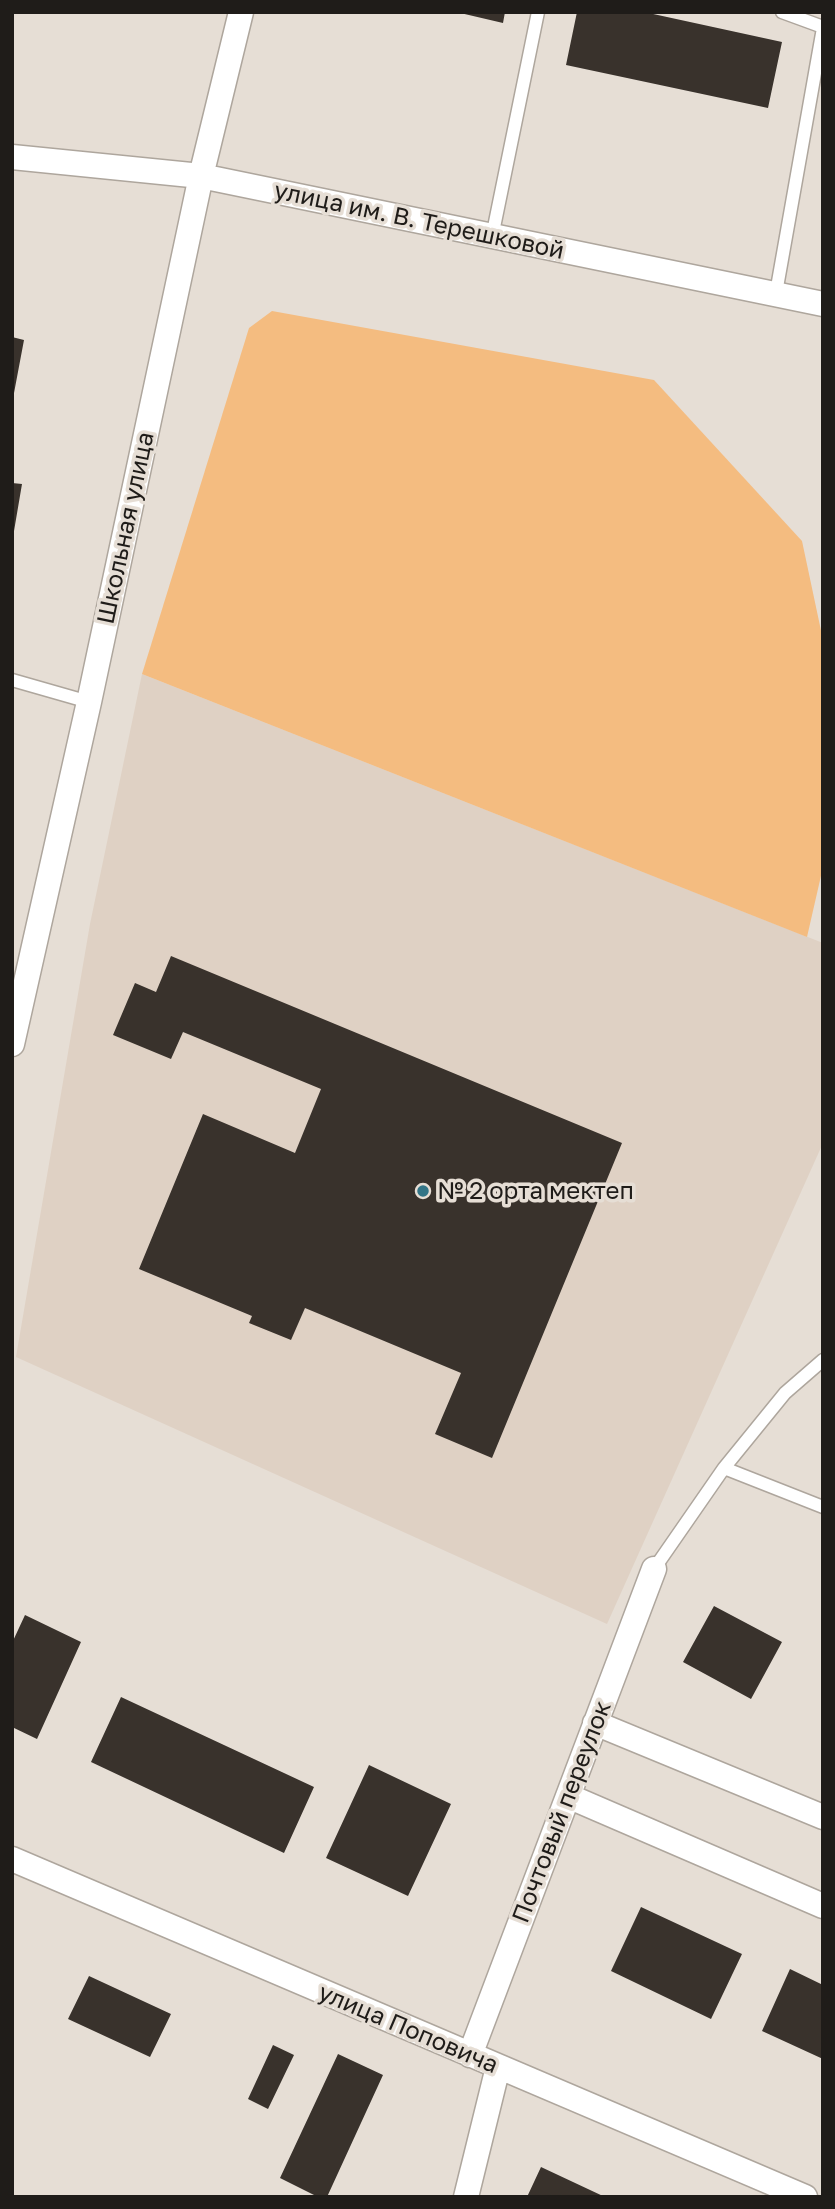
<!DOCTYPE html>
<html>
<head>
<meta charset="utf-8">
<style>
	body { margin:0 }
	#map { position:relative; width:835px; height:2209px; overflow:hidden; background:#e6ded5; font-family:"Golos Text",sans-serif }
	canvas { display:block }
	.frame { position:absolute; inset:0; border:14px solid #1f1c19; pointer-events:none }
</style>
</head>
<body>
<div id="map">
<canvas width="835" height="2209"></canvas>
<div class="frame"></div>
</div>
<script>
const c = document.querySelector('canvas').getContext('2d');
c.lineJoin = 'round';
function paint(path, color) {
  c.fillStyle = color;
  c.fill(path, 'evenodd');
}
function toPath(rows) {
  const path = new Path2D();
  for (const r of rows) {
    path.moveTo(r[0], r[1]);
    for (let i = 2; i < r.length; i += 2) path.lineTo(r[i], r[i + 1]);
  }
  return path;
}
function trace(path, color, width, dash) {
  c.strokeStyle = color;
  c.lineWidth = width;
  c.lineCap = dash ? 'butt' : 'round';
  c.setLineDash(dash || []);
  c.stroke(path);
}
function write(font, color, halo, rows, align = 'center') {
  c.font = font + ' "Golos Text",sans-serif';
  c.lineWidth = 7;
  c.setLineDash([]);
  c.textBaseline = 'middle';
  c.strokeStyle = halo;
  c.fillStyle = color;
  for (const [text, x, y, turn = 0] of rows) {
    c.save();
    c.translate(x, y);
    c.rotate((+turn || 0) * Math.PI / 180);
    c.textAlign = isNaN(turn) ? turn : align;
    if (halo) c.strokeText(text, 0, 0);
    c.fillText(text, 0, 0);
    c.restore();
  }
}
const built = toPath([
	[142,674,823,943,823,1143,607,1624,16,1357,90,924]
]);
const green = toPath([
	[272,311,654,380,802,541,823,640,823,867,807,937,142,674,249,328]
]);
const building = toPath([
	[456,12,505,12,503,23],
	[577,12,644,12,782,42,768,108,566,65],
	[12,337,24,340,14,393,12,393],
	[12,483,22,484,14,531,12,531],
	[171,956,622,1143,492,1458,435,1434,461,1373,305,1308,291,1340,249,1323,252,1316,139,1269,203,1114,295,1153,321,1089,183,1032,171,1059,113,1035,135,983,156,992],
	[714,1606,782,1642,751,1699,683,1662],
	[25,1615,81,1642,37,1739,12,1727,12,1643],
	[121,1697,314,1787,284,1853,91,1762],
	[369,1765,451,1804,408,1896,326,1858],
	[641,1907,742,1954,711,2019,611,1971],
	[790,1969,823,1985,823,2059,762,2031],
	[89,1976,171,2014,150,2057,68,2019],
	[273,2045,294,2055,268,2109,248,2099],
	[338,2054,383,2075,327,2197,318,2197,280,2178],
	[541,2167,605,2197,527,2197]
]);
const service = toPath([
	[782,12,823,27],
	[492,237,538,12],
	[776,293,823,28],
	[12,680,89,702],
	[724,1468,823,1507],
	[654,1569,724,1468,785,1393,823,1360]
]);
const minor = toPath([
	[12,157,201,176,823,304],
	[12,1044,89,702,201,176,241,12],
	[595,1723,823,1817],
	[568,1796,823,1906],
	[12,1859,805,2197],
	[470,2055,654,1569],
	[466,2197,498,2067]
]);
const markers = [
	[423,1191,7,"#337587"]
];
const streetNames = [
	["улица им. В. Терешковой",419,221,12],
	["Школьная улица",126,528,-78],
	["Почтовый переулок",562,1812,-69],
	["улица Поповича",408,2029,23]
];
const poiNames = [
	["№ 2 орта мектеп",437,1191]
];
paint(built, '#dfd1c4');
paint(green, '#f4bc80');
paint(building, '#39322c');
trace(service, '#aea69d', 15);
trace(minor, '#aea69d', 27);
trace(service, '#fff', 12);
trace(minor, '#fff', 24);
for (const [x, y, r, color] of markers) {
  const dot = new Path2D();
  dot.arc(x, y, r, 0, 2 * Math.PI);
  c.fillStyle = color;
  c.fill(dot);
  trace(dot, '#e6ded5', 2.5);
}
write('24px', '#1f1c19', '#e6ded5', streetNames);
write('24px', '#1f1c19', '#e6ded5', poiNames, 'left');
</script>
</body>
</html>
